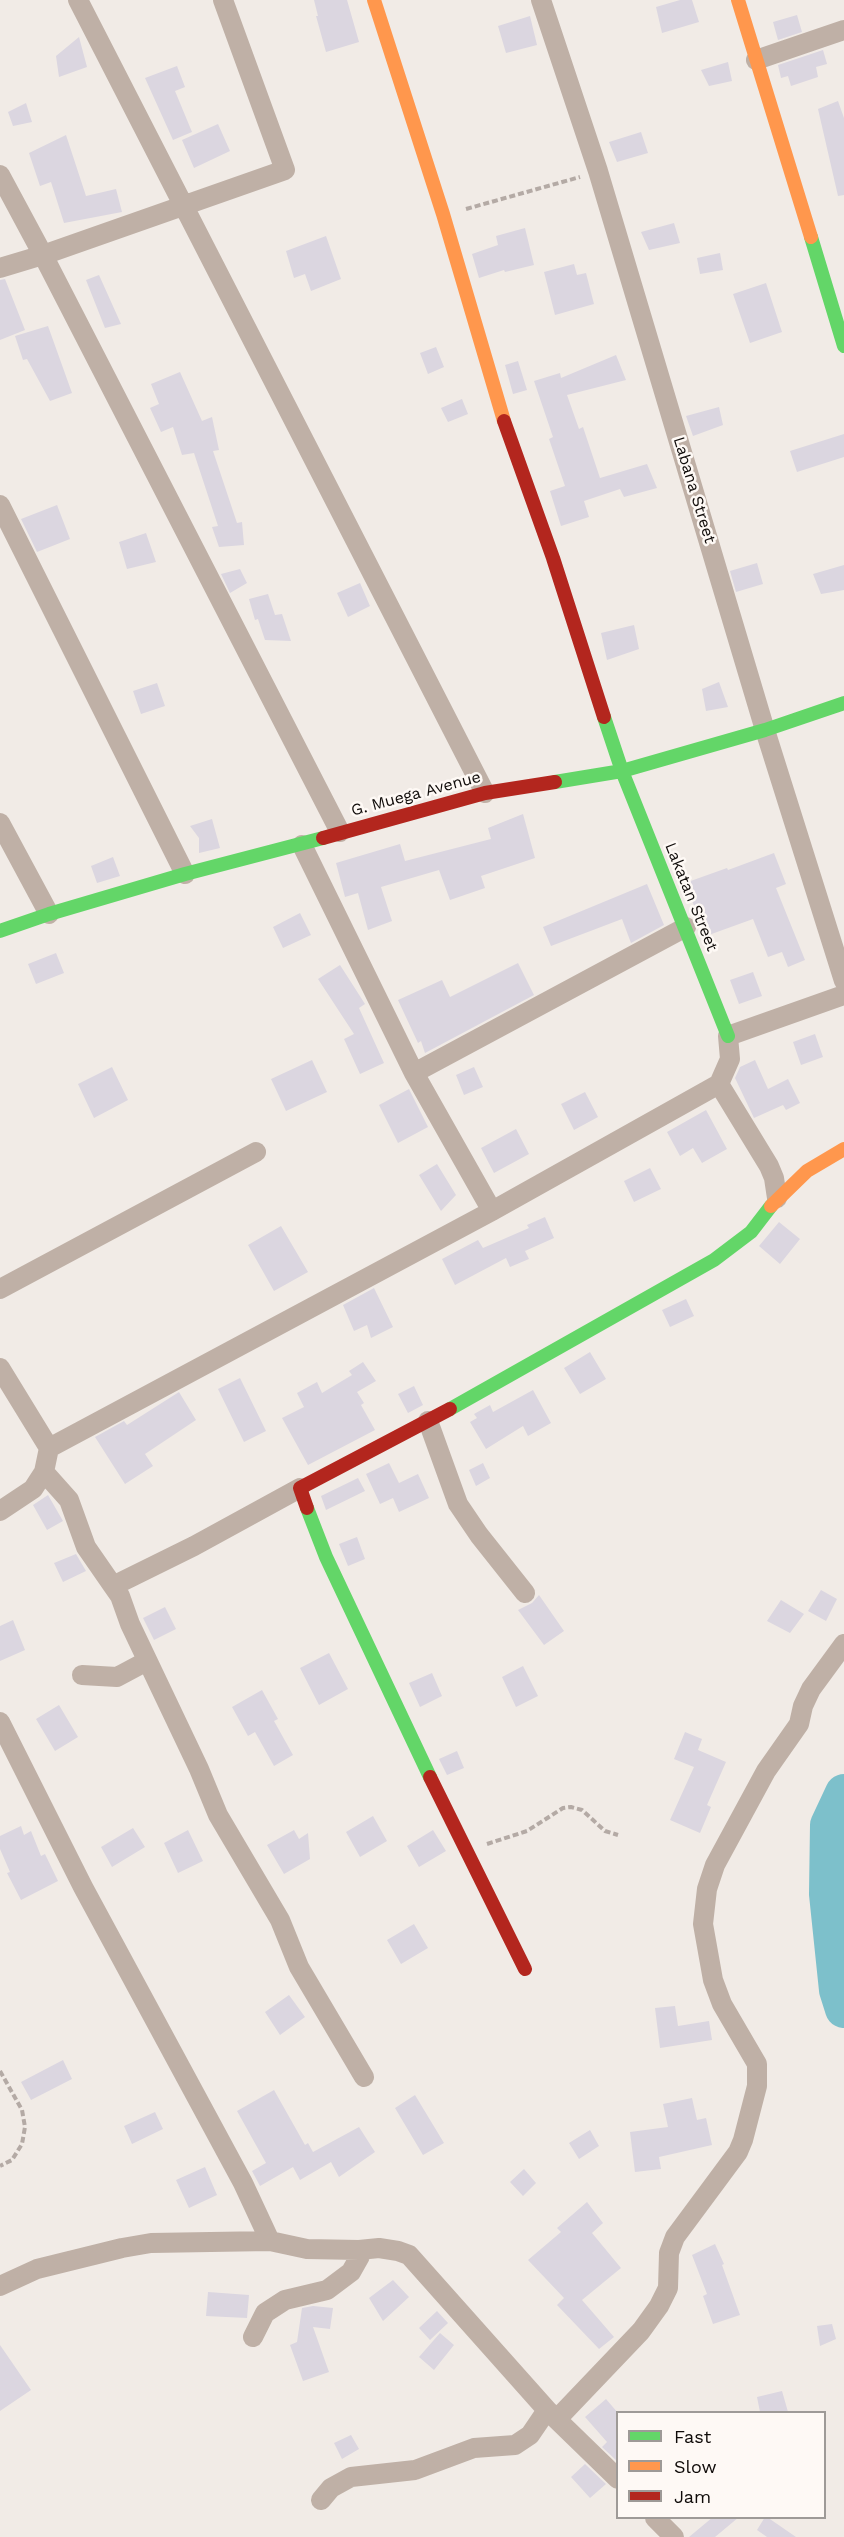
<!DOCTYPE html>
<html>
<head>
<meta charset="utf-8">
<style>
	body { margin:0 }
	#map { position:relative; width:844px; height:2537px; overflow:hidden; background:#f1ebe6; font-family:"Work Sans",sans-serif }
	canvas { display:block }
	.legend { position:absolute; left:616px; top:2411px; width:210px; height:108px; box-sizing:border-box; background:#fef9f5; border:2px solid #9e9a97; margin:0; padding:8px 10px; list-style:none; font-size:18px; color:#0f0b09 }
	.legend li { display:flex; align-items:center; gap:12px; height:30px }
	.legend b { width:30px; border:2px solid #9e9a97 }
</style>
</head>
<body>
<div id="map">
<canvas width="844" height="2537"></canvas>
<ul class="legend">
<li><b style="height:8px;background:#63d668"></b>Fast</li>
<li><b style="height:8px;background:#ff974d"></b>Slow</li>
<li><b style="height:8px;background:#b3261e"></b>Jam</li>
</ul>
</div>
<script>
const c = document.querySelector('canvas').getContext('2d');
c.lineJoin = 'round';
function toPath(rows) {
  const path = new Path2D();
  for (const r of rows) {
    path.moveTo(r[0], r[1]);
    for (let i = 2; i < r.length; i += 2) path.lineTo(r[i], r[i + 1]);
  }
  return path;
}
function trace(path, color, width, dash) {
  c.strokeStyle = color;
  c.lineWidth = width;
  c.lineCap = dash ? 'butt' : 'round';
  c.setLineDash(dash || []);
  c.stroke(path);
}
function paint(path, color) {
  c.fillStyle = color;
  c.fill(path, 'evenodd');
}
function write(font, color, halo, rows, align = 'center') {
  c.font = font + ' "Work Sans",sans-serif';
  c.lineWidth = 5;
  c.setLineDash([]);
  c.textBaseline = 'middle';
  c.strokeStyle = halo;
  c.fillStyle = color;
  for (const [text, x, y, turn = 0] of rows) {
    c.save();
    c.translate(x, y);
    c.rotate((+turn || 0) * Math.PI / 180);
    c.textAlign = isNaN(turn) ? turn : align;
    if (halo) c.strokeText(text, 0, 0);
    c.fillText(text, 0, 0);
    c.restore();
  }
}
const river = toPath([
	[844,1793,829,1825,828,1894,838,1990,844,2009]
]);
const building = toPath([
	[314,0,347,0,359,42,326,52,316,16,318,16],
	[680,0,692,0,699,22,662,33,656,7],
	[797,15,802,32,778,40,773,22],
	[530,16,537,45,506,53,498,26],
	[79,37,87,67,59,77,56,56],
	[823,50,827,64,816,67,818,77,791,86,788,76,781,78,778,65],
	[728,62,732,81,709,86,701,70],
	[177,66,185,87,175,91,192,132,173,140,145,78],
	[838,101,844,118,844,195,838,196,818,109],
	[26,103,32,122,13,126,8,112],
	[218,124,230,151,194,168,182,140],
	[641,132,648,153,617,162,609,142],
	[66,135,86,196,116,189,122,212,64,223,51,182,40,186,29,153],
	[674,223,680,243,649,250,641,232],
	[525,228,534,265,505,272,504,270,479,278,472,254,498,245,496,236],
	[326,236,341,279,311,291,305,274,294,278,286,251],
	[720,253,723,270,700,274,697,258],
	[574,264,577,275,586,273,594,304,555,315,544,272],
	[99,275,121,324,105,328,86,280],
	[5,279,25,330,0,340,0,280],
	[766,283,782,332,750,343,733,294],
	[48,326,72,393,50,401,27,359,23,360,15,336],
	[436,347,444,367,428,374,420,353],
	[616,355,626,380,567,395,579,429,583,427,600,478,647,464,657,488,624,497,620,489,584,501,589,517,561,526,550,491,565,486,549,439,553,437,534,381,560,373,561,378],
	[518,361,527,390,513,394,505,365],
	[180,372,202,421,212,417,219,450,213,451,237,523,242,522,244,545,219,547,212,527,218,526,194,453,182,455,173,427,161,432,150,408,159,404,151,384],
	[462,399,468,414,448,422,441,408],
	[719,407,723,425,693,436,686,416],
	[844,434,844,457,797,472,790,451],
	[57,505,70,539,37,552,21,519],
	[146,533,156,562,127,569,119,542],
	[757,563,763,584,736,592,730,571],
	[844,565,844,590,821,594,813,574],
	[240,569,247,583,230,593,221,574],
	[360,583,370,606,348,617,337,593],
	[268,594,275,615,282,614,291,641,265,640,258,619,255,620,249,599],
	[634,625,639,649,607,660,601,633],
	[719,682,728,707,706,711,702,689],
	[157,683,165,706,141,714,133,691],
	[523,814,535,858,481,876,485,888,450,900,439,870,381,887,392,921,368,930,358,893,345,897,336,863,400,844,405,861,491,839,488,828],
	[212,819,220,848,199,853,199,838,190,826],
	[774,853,786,884,776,888,805,960,788,967,782,952,768,957,753,919,706,936,685,883,727,868,728,870],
	[113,857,120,876,97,883,91,866],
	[647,884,664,925,631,943,622,919,551,946,543,927],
	[300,913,311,935,283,948,273,927],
	[56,953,64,973,36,984,28,964],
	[518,963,534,995,425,1053,421,1041,418,1043,398,1000,442,980,450,997],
	[340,965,365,1004,359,1008,384,1063,360,1074,344,1039,354,1034,318,979],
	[753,972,762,996,739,1004,730,980],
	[815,1034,823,1057,801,1065,793,1042],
	[312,1060,327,1092,286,1111,271,1079],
	[755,1060,768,1089,788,1079,800,1103,786,1110,783,1105,754,1118,735,1078,740,1067],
	[112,1067,128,1100,94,1118,78,1084],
	[474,1067,483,1087,464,1095,456,1075],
	[409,1089,428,1127,398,1143,379,1105],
	[585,1092,598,1117,574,1130,561,1104],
	[706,1110,727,1149,702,1163,693,1148,680,1156,667,1132],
	[516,1129,529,1154,494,1173,481,1148],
	[437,1164,456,1195,441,1211,419,1175],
	[650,1168,661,1189,634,1202,624,1181],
	[545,1217,554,1238,525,1251,529,1259,510,1267,506,1258,455,1285,442,1259,478,1240,483,1248,529,1228,527,1225],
	[779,1222,800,1239,780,1264,759,1246],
	[281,1226,308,1272,274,1291,248,1245],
	[374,1288,393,1327,371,1338,367,1325,354,1331,343,1305],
	[686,1299,694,1316,670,1327,662,1310],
	[590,1352,606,1379,580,1394,564,1368],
	[363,1362,376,1381,357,1392,364,1403,361,1405,375,1430,308,1465,282,1418,304,1407,297,1393,317,1382,322,1393,352,1375,349,1371],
	[240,1378,266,1431,244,1442,218,1389],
	[414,1386,423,1405,408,1413,398,1394],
	[533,1390,551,1423,528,1436,523,1426,486,1449,470,1422,477,1418,474,1414,490,1405,493,1412],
	[179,1392,196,1420,145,1454,153,1466,125,1484,95,1437,124,1421,127,1425],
	[389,1463,399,1483,418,1474,429,1498,399,1512,393,1498,380,1504,366,1474],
	[483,1463,490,1478,476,1486,469,1470],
	[358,1478,365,1491,326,1510,321,1496],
	[48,1495,63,1521,47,1530,33,1505],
	[357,1537,365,1559,348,1566,339,1544],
	[76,1554,86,1571,63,1582,54,1563],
	[821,1590,837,1599,826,1621,808,1611],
	[539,1595,564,1631,544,1645,518,1610,532,1603],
	[781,1600,804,1614,790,1633,767,1621],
	[165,1607,176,1629,154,1640,143,1618],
	[13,1620,25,1650,0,1661,0,1626],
	[329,1653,348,1689,319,1705,300,1668],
	[523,1666,538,1696,516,1707,502,1677],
	[432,1673,442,1696,420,1707,409,1683],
	[262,1690,278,1719,274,1721,293,1755,274,1766,255,1732,248,1736,232,1707],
	[59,1705,78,1737,55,1751,36,1719],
	[685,1732,702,1739,698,1750,726,1762,707,1805,711,1807,700,1833,670,1820,694,1767,674,1759],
	[457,1751,464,1768,447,1775,439,1759],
	[373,1816,387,1841,360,1857,346,1832],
	[21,1826,24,1835,31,1831,41,1856,45,1854,58,1881,21,1900,7,1873,10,1872,0,1849,0,1836],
	[133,1828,145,1847,112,1867,101,1847],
	[188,1830,203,1861,178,1873,164,1843],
	[294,1830,299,1839,308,1833,310,1859,284,1874,267,1845],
	[433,1830,446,1851,419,1867,407,1846],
	[414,1924,428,1948,401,1964,387,1940],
	[289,1995,305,2017,280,2035,265,2012],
	[675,2006,678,2026,709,2021,712,2040,660,2048,655,2008],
	[63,2060,72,2079,31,2100,21,2082],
	[274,2090,305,2145,308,2143,313,2152,359,2127,375,2152,339,2177,331,2162,300,2180,293,2167,260,2186,252,2171,266,2163,237,2111],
	[415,2095,444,2143,423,2155,395,2108],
	[692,2098,697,2120,706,2118,712,2145,659,2157,661,2169,635,2172,630,2132,668,2127,663,2104],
	[155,2112,163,2129,132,2144,124,2126],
	[590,2130,599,2146,579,2159,569,2143],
	[205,2167,217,2195,189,2208,176,2180],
	[524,2169,536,2183,523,2196,510,2182],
	[587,2202,603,2223,592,2233,621,2268,582,2300,614,2337,599,2349,557,2305,564,2298,528,2260,561,2232,557,2228],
	[715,2244,724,2264,722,2265,740,2315,713,2324,703,2296,707,2294,692,2255],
	[393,2280,409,2297,383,2321,369,2298],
	[208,2292,249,2295,247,2318,206,2316],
	[313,2306,333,2308,330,2329,313,2327,329,2372,303,2381,290,2345,297,2342,302,2308],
	[437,2311,448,2323,430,2340,419,2328],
	[832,2324,836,2339,820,2346,817,2326],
	[440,2333,454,2345,434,2370,419,2357],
	[0,2345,31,2390,0,2411],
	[782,2391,788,2412,760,2412,757,2397],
	[606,2399,618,2413,618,2462,602,2447,607,2442,585,2417],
	[351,2435,359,2449,342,2459,334,2443],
	[585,2464,606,2484,590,2498,571,2477],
	[713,2517,739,2517,715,2537,689,2537],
	[765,2517,767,2517,796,2537,767,2537,757,2530]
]);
const path = toPath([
	[466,209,580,177],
	[487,1844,527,1831,563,1808,571,1807,582,1810,605,1831,618,1835],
	[0,2071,22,2110,25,2127,22,2144,12,2160,0,2166]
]);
const street = toPath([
	[78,0,485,793],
	[541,0,598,171,765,730,844,981],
	[756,60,844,30],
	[0,175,43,255,340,832],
	[0,268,43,255,285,170,223,0],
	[0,505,185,874],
	[0,823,49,914],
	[302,845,414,1073,492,1211],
	[414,1073,686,927],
	[719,1084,769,1166,774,1178,777,1198],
	[0,1289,256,1152],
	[0,1368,49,1448,44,1472,33,1489,0,1511],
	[428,1421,458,1504,479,1535,525,1593],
	[49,1448,492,1211,719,1084,730,1059,728,1036,844,995],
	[44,1472,69,1500,86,1547,113,1586,194,1546,300,1488],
	[113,1586,120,1596,130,1624,199,1769,218,1815,280,1920,299,1967,364,2077],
	[82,1675,117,1677,147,1661],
	[0,1722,83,1887,243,2183,270,2241],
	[0,2286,37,2269,122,2248,151,2243,270,2241,307,2249,359,2250,379,2248,398,2251,409,2255,547,2410,618,2479],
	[253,2337,265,2313,285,2300,327,2290,351,2272,360,2256,359,2250],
	[558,2418,641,2331,659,2306,668,2288,669,2253,675,2237,738,2152,743,2140,757,2086,757,2064,722,2004,713,1980,703,1924,707,1889,715,1865,766,1771,799,1724,803,1706,811,1689,844,1644],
	[321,2500,331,2488,351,2477,415,2470,474,2448,515,2445,530,2435,547,2410],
	[655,2518,674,2537]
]);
const fast = toPath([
	[811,237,844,346],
	[604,717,622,771,728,1036],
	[555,782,622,771,765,730,844,703],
	[0,931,49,914,185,874,323,838],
	[450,1409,714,1260,751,1232,771,1206],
	[307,1508,326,1557,430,1777]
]);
const slow = toPath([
	[374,0,443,214,504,421],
	[738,0,811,237],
	[771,1206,807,1171,844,1149]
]);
const jam = toPath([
	[504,421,553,558,604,717],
	[323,838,485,793,555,782],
	[307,1508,300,1488,450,1409],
	[430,1777,525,1969]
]);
const streetNames = [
	["Labana Street",694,490,73],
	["G. Muega Avenue",416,794,-15],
	["Lakatan Street",691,897,68]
];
trace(river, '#7dc0cb', 38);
paint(building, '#dbd6e0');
trace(path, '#b4aaa5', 4, [6, 3]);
trace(street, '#bfb0a6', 20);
trace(fast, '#63d668', 14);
trace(slow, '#ff974d', 14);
trace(jam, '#b3261e', 14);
write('16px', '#0f0b09', '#fef9f5', streetNames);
</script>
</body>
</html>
